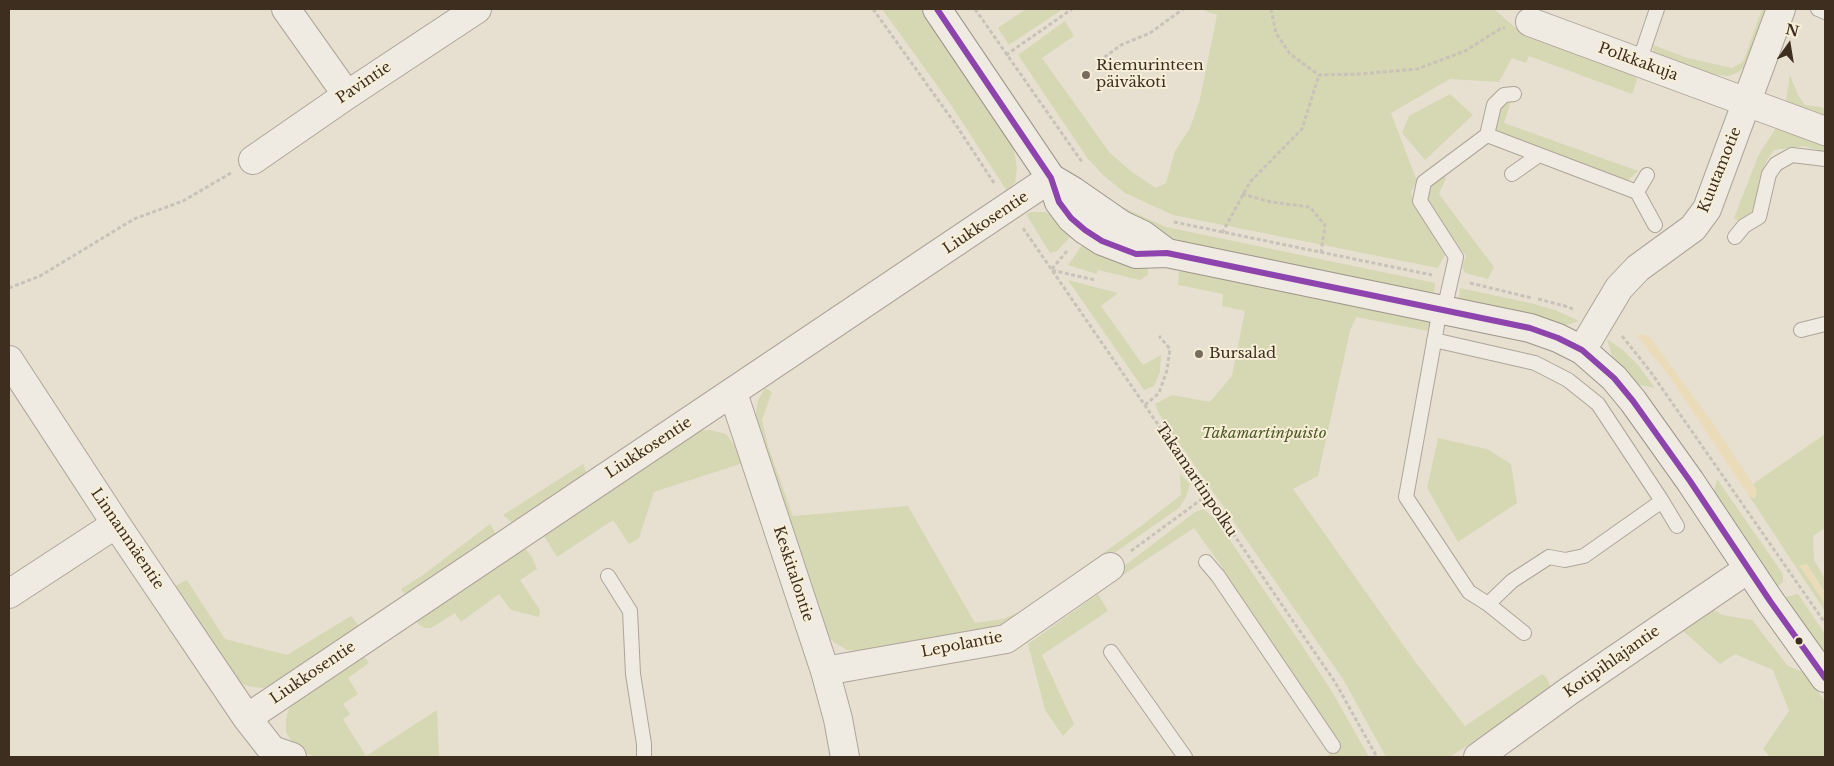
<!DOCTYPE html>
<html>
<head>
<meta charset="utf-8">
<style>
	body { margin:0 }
	#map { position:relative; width:1834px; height:766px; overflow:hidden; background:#e7e0d1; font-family:"Libre Baskerville",serif }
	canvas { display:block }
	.frame { position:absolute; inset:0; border:10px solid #3d2e20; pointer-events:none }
	.north { position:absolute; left:1764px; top:20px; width:50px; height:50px; -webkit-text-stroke:4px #f7eed8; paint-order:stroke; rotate:13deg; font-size:14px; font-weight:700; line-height:20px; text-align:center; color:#3d2e20 }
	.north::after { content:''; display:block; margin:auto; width:18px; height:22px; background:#3d2e20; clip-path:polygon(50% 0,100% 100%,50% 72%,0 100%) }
</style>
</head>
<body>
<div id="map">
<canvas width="1834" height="766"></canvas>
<div class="frame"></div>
<div class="north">N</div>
</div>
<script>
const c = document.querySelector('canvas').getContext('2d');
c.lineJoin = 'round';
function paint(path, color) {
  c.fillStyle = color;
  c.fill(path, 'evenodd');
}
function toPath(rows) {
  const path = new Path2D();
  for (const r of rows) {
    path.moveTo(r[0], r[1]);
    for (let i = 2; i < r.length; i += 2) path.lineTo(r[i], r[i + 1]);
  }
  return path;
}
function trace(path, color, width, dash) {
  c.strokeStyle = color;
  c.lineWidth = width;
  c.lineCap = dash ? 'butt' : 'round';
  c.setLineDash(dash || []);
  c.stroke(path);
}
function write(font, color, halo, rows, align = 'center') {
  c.font = font + ' "Libre Baskerville",serif';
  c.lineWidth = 4;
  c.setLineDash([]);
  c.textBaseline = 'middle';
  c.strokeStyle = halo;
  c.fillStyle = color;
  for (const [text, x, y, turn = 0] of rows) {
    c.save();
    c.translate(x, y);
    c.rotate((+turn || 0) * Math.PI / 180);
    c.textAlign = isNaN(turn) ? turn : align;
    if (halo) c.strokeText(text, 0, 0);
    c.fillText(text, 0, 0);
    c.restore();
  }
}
const green = toPath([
	[882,9,923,9,1013,143,1017,169,1015,182,1007,191,949,102],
	[1026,9,1063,9,1009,45,998,28],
	[1200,9,1494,9,1525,36,1634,73,1637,80,1632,94,1529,56,1526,63,1512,58,1499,82,1450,79,1391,113,1417,181,1411,192,1413,201,1436,237,1445,255,1438,268,1173,215,1125,193,1104,176,1088,159,1018,55,1065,21,1074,36,1042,58,1110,153,1132,172,1156,188,1166,183,1175,151,1190,128,1200,99,1217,15],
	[1762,9,1768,9,1746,65,1739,72,1729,76,1711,74,1653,53,1653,45,1688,58,1732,68,1743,62],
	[1790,75,1798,95,1805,105,1820,107,1825,109,1825,115,1786,101],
	[1450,94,1473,115,1425,160,1402,133,1409,116],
	[1506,101,1511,102,1504,123,1638,171,1628,180,1619,180,1496,131,1495,125,1502,103],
	[1778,125,1825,144,1825,152,1804,146,1774,150,1767,160,1759,181,1756,202,1751,213,1739,221,1734,218,1759,154],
	[1443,174,1446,178,1439,194,1494,267,1488,279,1465,273,1462,267,1466,256,1432,209,1427,197,1428,187],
	[1117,207,1122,207,1166,227,1435,283,1434,295,1182,242,1157,233],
	[1032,212,1046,212,1057,219,1071,236,1057,251,1050,253,1026,214],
	[1085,241,1148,265,1148,275,1140,280,1098,270,1097,274,1068,265],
	[1179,271,1204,274,1431,320,1428,331,1356,317,1350,331,1318,476,1293,489,1416,663,1465,726,1542,674,1546,677,1552,689,1450,757,1386,757,1343,679,1159,414,1155,404,1172,395,1210,402,1232,376,1245,311,1222,306,1223,294,1178,285],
	[1068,280,1118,293,1101,306,1143,365,1161,355,1160,372,1154,386,1144,390],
	[1460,288,1534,304,1555,310,1579,321,1566,325,1556,323,1459,299],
	[1607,339,1623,350,1638,365,1655,388,1639,385,1612,356],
	[765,388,772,392,762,420,768,446,793,516,908,506,975,623,1003,619,1024,610,1141,526,1181,495,1180,474,1190,484,1186,497,1179,508,1018,620,994,630,858,651,847,650,835,643,827,636,755,418,758,400],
	[710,430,726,434,735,446,743,463,654,492,639,538,629,544,613,520,557,557,543,534,698,431],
	[1825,434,1825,528,1813,536,1814,560,1825,579,1825,593,1807,564,1800,566,1825,603,1825,611,1749,496,1755,498,1757,490,1753,484],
	[1438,438,1487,449,1511,464,1517,503,1458,542,1427,488],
	[583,464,587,474,513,523,503,515],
	[1717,479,1783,574,1783,582,1777,587,1713,494],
	[1204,509,1216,520,1299,641,1331,690,1369,757,1327,757,1339,742,1223,574,1223,568,1194,528,1117,579,1115,573,1195,512],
	[490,524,496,534,406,595,401,589,423,575],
	[524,547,532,557,537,569,520,580,540,610,539,617,511,610,499,594,461,622,455,613,431,628,425,628,419,625,416,620],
	[187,580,225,639,287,655,351,616,359,626,276,681,264,688,252,687,242,684,232,674,173,587],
	[1098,594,1108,611,1042,655,1074,724,1063,736,1045,710,1028,644],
	[1798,594,1825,634,1825,656,1785,597],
	[1713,609,1722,615,1752,620,1788,666,1805,673,1825,702,1825,757,1770,757,1763,749,1789,711,1773,670,1735,654,1720,664,1682,630],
	[363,655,369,663,348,678,358,694,343,704,350,714,343,719,366,756,437,710,439,757,317,757,307,754,296,747,290,739,286,732,286,719,289,709,297,700]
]);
const sand = toPath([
	[1642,334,1650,337,1658,348,1710,419,1757,490,1755,498,1749,496,1670,377,1637,336],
	[1807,564,1825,593,1825,603,1800,566]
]);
const path = toPath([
	[873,9,956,125,994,183],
	[975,9,1082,162],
	[1271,9,1276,33,1290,54,1319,75,1360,74,1417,69,1465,51,1500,29,1505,28],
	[1006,55,1072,9],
	[1099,61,1121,45,1150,33,1183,9],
	[1242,194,1271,202,1310,207,1325,225,1321,253],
	[1174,222,1432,275],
	[1023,228,1335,682,1377,757],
	[1222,233,1250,182,1302,129,1319,75],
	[1067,251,1051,270,1095,280],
	[1470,283,1532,298],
	[9,288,40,276,134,219,183,201,231,173],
	[1538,299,1565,306,1575,310],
	[1622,336,1650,371,1825,623],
	[1145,405,1159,393,1167,370,1170,349,1159,336],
	[1131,551,1206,496]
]);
const lane = toPath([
	[1818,9,1825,12],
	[1639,62,1657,9],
	[1487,135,1494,105,1504,95,1514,94],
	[1512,174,1539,155],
	[1637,192,1647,175],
	[1735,237,1744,226,1759,217,1769,174,1776,164,1792,155,1825,159],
	[1801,330,1825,324],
	[1434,340,1535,363,1568,380,1598,404,1662,501,1677,526],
	[1206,562,1218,576,1333,746],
	[608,576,630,611,633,674,644,744,644,757],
	[1488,604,1512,581,1549,557,1565,560,1584,556,1662,501],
	[1524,633,1488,604,1469,592,1406,497,1440,309,1447,297,1456,257,1420,201,1424,182,1487,135,1637,192,1655,225],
	[1111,652,1185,757]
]);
const street = toPath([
	[286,9,347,95],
	[1530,22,1825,131],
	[253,160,347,95,477,9],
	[1582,350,1619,288,1638,268,1693,228,1707,209,1781,9],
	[9,360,116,524,247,718,272,750,292,757],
	[733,393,825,671,838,719,845,757],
	[9,594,116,524],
	[825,671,1006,639,1110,567],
	[247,718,1051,178],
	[1478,757,1569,691,1748,569]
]);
const secondary = toPath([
	[937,9,1051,178,1059,202,1071,218,1085,230,1102,241,1136,254,1167,253,1530,328,1558,338,1582,350,1614,378,1633,401,1690,481,1770,601,1825,678],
	[1051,178,1073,191,1122,225,1143,235,1167,253]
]);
const bus1 = toPath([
	[937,9,1051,178,1059,202,1071,218,1085,230,1102,241,1136,254,1167,253,1530,328,1558,338,1582,350,1614,378,1633,401,1690,481,1770,601,1825,678]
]);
const markers = [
	[1086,75,5,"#786c5e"],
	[1199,354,5,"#786c5e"],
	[1799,641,4.5,"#3d2e20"]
];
const streetNames = [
	["Polkkakuja",1638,62,20],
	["Pavintie",364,83,-34],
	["Kuutamotie",1720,170,-68],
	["Liukkosentie",986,223,-34],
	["Liukkosentie",649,448,-33],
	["Takamartinpolku",1196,480,56],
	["Linnanmäentie",127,539,56],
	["Keskitalontie",793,574,72],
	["Lepolantie",962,645,-11],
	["Kotipihlajantie",1612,662,-35],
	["Liukkosentie",313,673,-34]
];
const poiNames = [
	["Riemurinteen",1096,66],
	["päiväkoti",1096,83],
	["Bursalad",1209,354]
];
const parkNames = [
	["Takamartinpuisto",1264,434]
];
paint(green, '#d6d7b3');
paint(sand, '#eadcb9');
trace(lane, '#ada599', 16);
trace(street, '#ada599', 30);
trace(secondary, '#9c958a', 30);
trace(path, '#c8c2b9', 3, [4, 2.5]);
trace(lane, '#efebe3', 14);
trace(street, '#efebe3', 28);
trace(secondary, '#efebe3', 28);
trace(bus1, '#8e44ad', 6);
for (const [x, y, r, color] of markers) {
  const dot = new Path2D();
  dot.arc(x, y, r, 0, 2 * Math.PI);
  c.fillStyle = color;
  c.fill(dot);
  trace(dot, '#f7eed8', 2);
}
write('15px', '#3d2e20', '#f7eed8', streetNames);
write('15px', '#3d2e20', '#f7eed8', poiNames, 'left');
write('italic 15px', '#4d5a26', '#f7eed8', parkNames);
</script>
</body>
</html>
